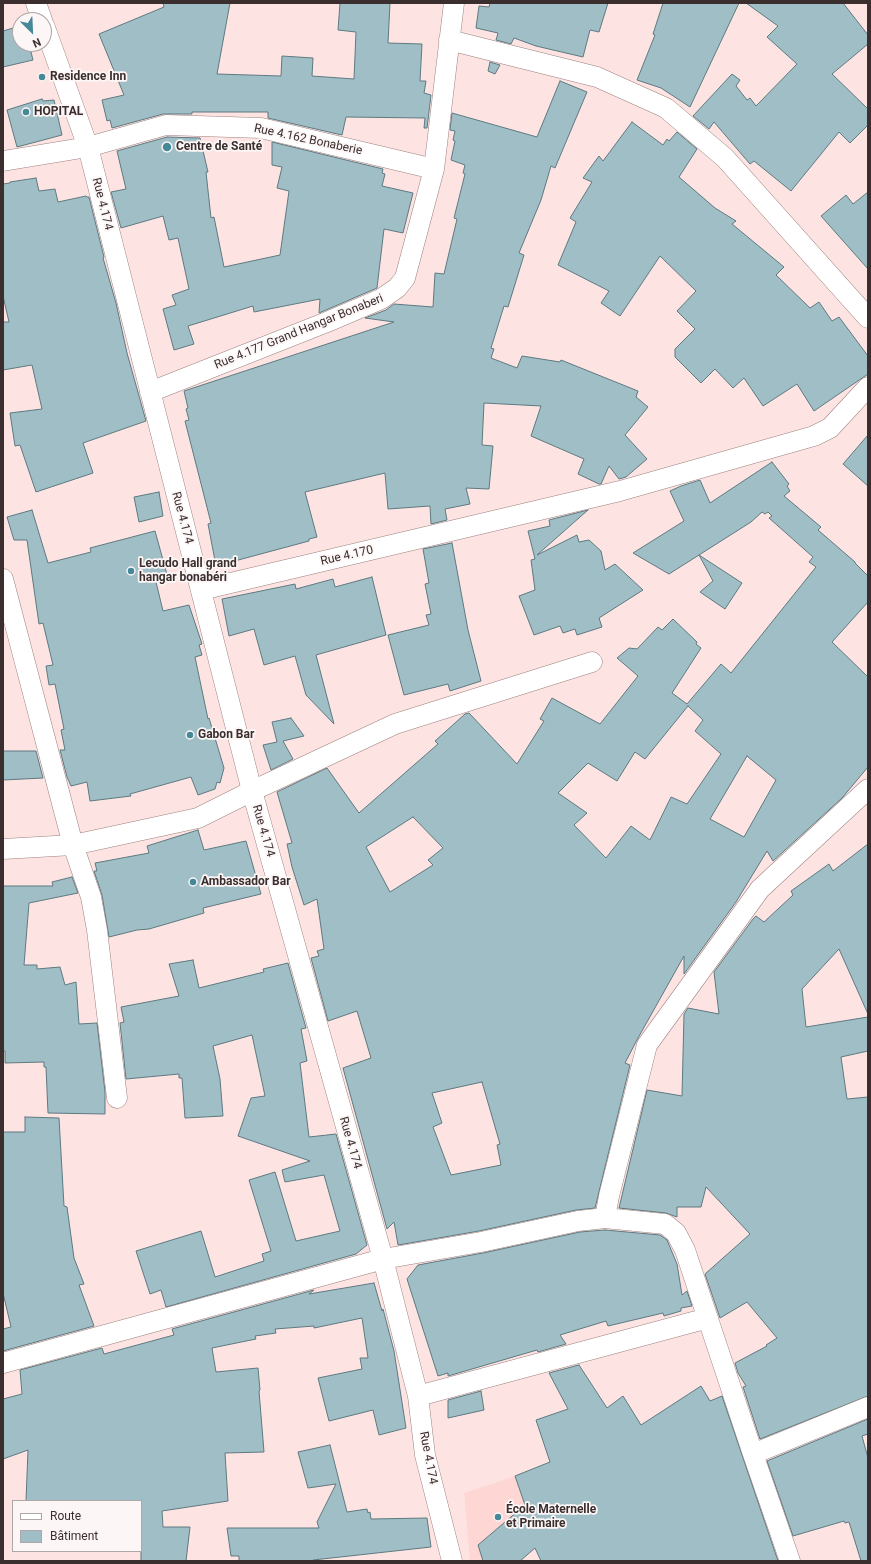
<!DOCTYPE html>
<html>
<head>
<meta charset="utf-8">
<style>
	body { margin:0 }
	#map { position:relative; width:871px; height:1564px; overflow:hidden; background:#fde4e2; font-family:Roboto,sans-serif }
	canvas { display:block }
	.frame { position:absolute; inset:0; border:4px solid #3a2e2e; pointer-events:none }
	.legend { position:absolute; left:12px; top:1500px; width:130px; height:52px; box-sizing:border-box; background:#fdf6f6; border:1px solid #afa6a6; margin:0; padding:5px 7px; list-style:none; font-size:12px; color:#3a2e2e }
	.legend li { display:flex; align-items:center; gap:8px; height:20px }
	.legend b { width:20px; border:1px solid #afa6a6 }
	.north { position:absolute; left:12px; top:12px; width:40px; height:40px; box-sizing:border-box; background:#fdf6f6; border:1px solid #afa6a6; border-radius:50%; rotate:156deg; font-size:11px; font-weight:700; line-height:16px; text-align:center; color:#3a2e2e }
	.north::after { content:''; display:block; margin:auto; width:14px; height:18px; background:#458998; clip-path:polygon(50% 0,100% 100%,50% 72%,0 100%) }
</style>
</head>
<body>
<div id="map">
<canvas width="871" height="1564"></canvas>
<div class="frame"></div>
<ul class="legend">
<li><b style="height:5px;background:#fff"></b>Route</li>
<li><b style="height:11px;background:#a0bec6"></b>Bâtiment</li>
</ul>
<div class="north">N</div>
</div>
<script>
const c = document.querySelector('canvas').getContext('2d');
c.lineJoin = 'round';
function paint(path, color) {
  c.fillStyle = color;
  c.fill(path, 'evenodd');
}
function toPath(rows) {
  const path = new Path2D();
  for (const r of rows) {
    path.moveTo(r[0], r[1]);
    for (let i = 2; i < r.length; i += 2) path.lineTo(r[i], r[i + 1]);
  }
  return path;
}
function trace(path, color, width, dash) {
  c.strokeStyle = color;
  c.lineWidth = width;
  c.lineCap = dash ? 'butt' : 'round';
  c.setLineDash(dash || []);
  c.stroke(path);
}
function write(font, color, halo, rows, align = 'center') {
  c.font = font + ' Roboto,sans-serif';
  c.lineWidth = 3.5;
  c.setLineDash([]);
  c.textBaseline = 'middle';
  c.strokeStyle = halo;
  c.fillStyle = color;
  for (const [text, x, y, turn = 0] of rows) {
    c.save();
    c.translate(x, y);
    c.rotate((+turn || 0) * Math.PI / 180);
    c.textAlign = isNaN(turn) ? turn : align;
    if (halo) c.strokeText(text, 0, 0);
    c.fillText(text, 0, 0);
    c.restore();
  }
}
const built = toPath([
	[515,1476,541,1543,521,1561,470,1561,464,1493]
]);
const building = toPath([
	[163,3,230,3,217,74,281,76,282,56,313,58,312,76,354,79,356,32,338,30,340,3,390,3,388,43,422,44,420,81,426,81,424,93,431,95,427,128,424,128,425,118,346,117,342,135,268,118,268,112,192,112,192,114,163,114,112,128,110,120,107,121,102,100,124,95,99,34,164,7,163,3],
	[490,3,608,3,599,32,590,30,583,57,536,46,514,38,511,44,496,40,498,33,476,28,479,6,489,7,490,3],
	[663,3,739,3,690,107,661,88,637,80,655,35,653,34,663,3],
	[746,3,843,3,868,35,868,44,832,74,868,109,868,125,850,143,839,132,791,191,754,161,750,164,714,122,709,129,693,116,732,74,740,80,736,86,747,100,750,98,756,106,797,64,767,37,778,26,746,3],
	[20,26,20,44,29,44,33,60,3,67,3,31,20,26],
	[490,62,500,65,495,74,488,71,490,62],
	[560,81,587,92,555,168,551,166,541,200,519,253,524,255,508,307,504,306,491,348,494,349,491,358,517,368,522,356,560,362,561,360,638,391,636,397,648,407,625,435,647,459,626,477,619,479,609,466,601,484,599,484,578,474,584,459,531,436,541,406,484,403,482,445,493,446,489,489,466,488,470,504,445,509,447,520,431,524,430,506,388,509,385,473,305,492,317,537,309,539,309,541,216,566,208,524,211,523,185,421,189,420,186,409,188,408,184,391,394,322,365,318,386,310,394,304,433,307,435,273,444,274,457,219,454,218,465,174,463,173,465,165,451,160,455,141,453,140,455,131,450,130,452,113,537,137,560,81],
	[42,99,43,101,54,100,62,135,17,147,7,110,42,99],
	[632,122,663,145,667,139,669,141,677,132,697,149,679,177,715,208,736,221,732,224,784,267,776,275,810,308,819,302,832,321,839,317,868,356,868,374,814,411,797,384,763,406,744,378,733,388,715,369,701,383,675,357,675,349,695,329,677,311,696,291,660,256,620,316,601,303,609,291,558,265,576,222,570,218,592,182,583,178,599,156,603,161,632,122],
	[167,137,200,138,208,172,206,172,211,218,214,217,224,267,280,255,289,191,277,188,282,167,272,165,272,142,383,169,382,173,385,174,382,186,413,193,403,233,384,229,377,288,319,313,320,299,254,312,253,306,188,326,194,344,174,350,163,309,176,305,172,295,189,289,178,238,169,240,163,216,121,228,111,192,126,189,117,151,167,137],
	[36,178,39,191,55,189,58,202,86,196,87,197,89,197,104,257,103,258,116,303,127,353,146,421,83,443,93,473,36,492,20,445,15,446,10,413,42,409,32,365,3,370,3,322,9,322,3,296,3,184,10,183,10,182,36,178],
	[868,192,868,269,821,216,846,195,853,204,868,192],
	[868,435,868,486,843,464,868,435],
	[772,462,789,484,787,486,790,491,784,496,821,527,818,530,855,562,855,563,868,576,868,602,832,642,868,677,868,767,842,798,773,861,767,851,736,902,684,974,684,956,638,1038,625,1063,630,1065,595,1208,576,1210,479,1231,398,1245,394,1222,387,1229,343,1068,371,1058,357,1011,328,1021,311,958,319,956,317,951,324,949,317,899,304,905,292,867,287,844,292,843,277,792,327,768,359,813,438,744,435,741,465,714,469,713,517,764,544,721,540,719,552,698,600,724,638,676,617,658,629,648,637,649,658,627,662,630,673,619,697,642,696,644,701,648,672,693,687,704,721,664,731,673,816,567,809,562,813,557,769,518,772,516,768,512,765,514,762,512,751,522,699,555,742,583,725,609,700,592,713,581,699,555,669,574,633,553,684,521,670,491,681,486,700,480,710,503,772,462],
	[688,706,703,720,695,731,721,754,687,804,671,797,650,840,631,826,606,858,574,825,587,813,558,793,588,763,617,781,635,752,645,759,688,706],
	[747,756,776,780,744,837,710,819,747,756],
	[413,817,443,848,428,860,433,865,390,892,366,847,413,817],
	[482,1082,500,1144,497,1145,501,1165,451,1175,433,1127,442,1123,432,1093,482,1082],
	[159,492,163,516,139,522,134,497,159,492],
	[32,510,48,563,91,552,90,548,155,531,168,578,156,582,163,611,189,605,202,644,199,645,202,655,195,657,208,719,209,718,224,768,220,783,217,782,215,789,198,795,191,777,130,794,131,796,90,801,87,782,71,786,67,777,60,750,65,750,61,730,64,729,55,684,49,685,46,666,53,665,43,623,39,624,27,540,14,540,7,517,32,510],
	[588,510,537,555,577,535,579,542,589,540,601,551,605,570,615,564,643,590,599,618,602,627,577,635,575,629,563,633,560,626,534,635,519,596,535,590,531,560,535,559,528,531,550,526,549,520,588,510],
	[452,543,468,630,481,681,450,691,448,684,404,695,388,635,429,625,426,615,431,614,425,584,429,583,423,549,452,543],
	[372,577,386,635,316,655,334,724,306,695,295,656,264,665,254,629,229,636,222,599,295,584,296,589,333,579,335,587,372,577],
	[291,718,304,736,283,741,293,759,271,770,263,745,277,742,272,722,291,718],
	[3,751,36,751,43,778,3,780,3,751],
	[198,830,204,850,246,841,261,894,203,908,204,913,149,929,137,930,109,937,102,895,94,871,97,871,95,863,149,853,147,846,198,830],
	[868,844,868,1014,839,949,802,989,806,1027,868,1017,868,1051,841,1057,847,1099,868,1097,868,1396,760,1439,743,1387,746,1386,738,1373,735,1363,767,1346,766,1345,777,1338,747,1302,720,1318,705,1274,750,1234,706,1187,701,1207,677,1207,677,1217,666,1213,619,1208,647,1090,682,1096,684,1014,688,1008,719,1014,714,972,753,919,756,916,764,922,793,895,791,891,829,864,833,871,868,844],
	[72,877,78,893,29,903,24,965,37,965,37,969,60,967,65,985,76,982,79,1024,97,1023,105,1092,105,1114,48,1113,46,1067,44,1067,44,1062,5,1063,5,1051,3,1051,3,886,53,886,52,882,72,877],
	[193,960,199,988,264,972,263,969,288,963,306,1028,301,1029,307,1061,300,1063,309,1137,336,1134,367,1245,356,1254,166,1307,161,1290,150,1294,136,1251,201,1231,215,1277,264,1261,262,1254,271,1251,249,1180,275,1172,296,1241,340,1231,324,1175,285,1182,282,1170,310,1161,238,1136,251,1098,265,1096,252,1035,213,1046,220,1079,223,1116,185,1118,182,1078,179,1078,179,1074,126,1079,120,1023,124,1022,121,1007,179,996,169,964,193,960],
	[25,1117,59,1118,64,1206,67,1207,74,1258,84,1284,79,1285,94,1326,3,1351,3,1329,11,1327,3,1293,3,1132,25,1132,25,1117],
	[605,1230,660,1235,667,1240,677,1264,682,1295,687,1291,692,1306,681,1308,681,1311,664,1316,663,1313,608,1326,606,1321,560,1335,566,1344,538,1352,537,1350,448,1376,448,1373,438,1376,407,1279,418,1265,483,1253,580,1232,605,1230],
	[374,1283,382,1311,383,1309,394,1351,406,1428,379,1435,373,1410,329,1421,318,1378,362,1369,360,1358,368,1358,362,1318,314,1328,314,1326,275,1329,276,1333,255,1336,256,1339,212,1348,216,1372,258,1368,260,1390,259,1391,264,1452,225,1453,228,1501,162,1511,163,1527,190,1527,186,1561,141,1561,141,1501,26,1501,28,1450,3,1459,3,1399,22,1394,20,1370,102,1348,104,1354,174,1335,172,1329,314,1290,309,1294,374,1283],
	[579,1365,607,1408,623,1396,641,1425,701,1386,710,1401,722,1396,778,1561,541,1561,535,1548,520,1561,483,1561,478,1545,525,1505,515,1476,550,1462,536,1420,568,1409,549,1373,579,1365],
	[481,1391,484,1410,448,1418,448,1400,481,1391],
	[868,1419,868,1434,862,1436,868,1458,868,1561,861,1561,849,1522,845,1523,844,1521,793,1536,767,1461,868,1419],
	[330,1445,347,1512,367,1509,368,1513,370,1512,371,1519,427,1518,431,1547,313,1560,313,1561,239,1561,239,1556,231,1556,227,1528,319,1528,317,1522,336,1484,308,1488,298,1452,330,1445]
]);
const street = toPath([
	[36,3,42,20],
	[44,25,88,147,252,791,383,1259,418,1396,425,1455,452,1561],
	[449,40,597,77,666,108,725,158,868,318],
	[3,161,88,147,166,125,261,128,434,169],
	[150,392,327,322,381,299,397,288,405,278,434,169,454,3],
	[3,579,73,845,91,897,97,930,117,1098],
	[201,590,620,491,814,436,830,428,868,387],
	[3,849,73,845,198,818,252,791,395,724,592,662],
	[605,1218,665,1224,676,1233,685,1250,753,1454],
	[3,1363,383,1259,481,1242,578,1221,605,1218,609,1196,647,1045,760,889,868,789],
	[418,1396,708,1318],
	[790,1561,753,1454,868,1407]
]);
const markers = [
	[42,77,4,"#458998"],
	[26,112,4,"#458998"],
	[167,147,5,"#458998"],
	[131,571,4,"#458998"],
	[190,735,4,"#458998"],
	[193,882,4,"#458998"],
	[498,1517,4,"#458998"]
];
const poiNames = [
	["Residence Inn",50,77],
	["HOPITAL",34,112],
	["Centre de Santé",176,147],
	["Lecudo Hall grand",139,564],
	["hangar bonabéri",139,578],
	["Gabon Bar",198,735],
	["Ambassador Bar",201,882],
	["École Maternelle",506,1510],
	["et Primaire",506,1524]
];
const streetNames = [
	["Rue 4.162 Bonaberie",308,140,12],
	["Rue 4.174",102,204,76],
	["Rue 4.177 Grand Hangar Bonaberi",299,332,-22],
	["Rue 4.174",182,518,75],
	["Rue 4.170",347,556,-13],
	["Rue 4.174",263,831,74],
	["Rue 4.174",350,1143,74],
	["Rue 4.174",428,1458,79]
];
paint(built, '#fed7d4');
paint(building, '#a0bec6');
trace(building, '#5d7980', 1);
trace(street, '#9d817f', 21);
trace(street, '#fff', 20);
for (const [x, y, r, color] of markers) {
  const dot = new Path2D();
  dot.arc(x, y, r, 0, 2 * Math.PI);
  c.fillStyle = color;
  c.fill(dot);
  trace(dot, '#fdf6f6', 1.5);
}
write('bold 12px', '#3a2e2e', '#fdf6f6', poiNames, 'left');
write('12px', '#3a2e2e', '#fdf6f6', streetNames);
</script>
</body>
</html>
